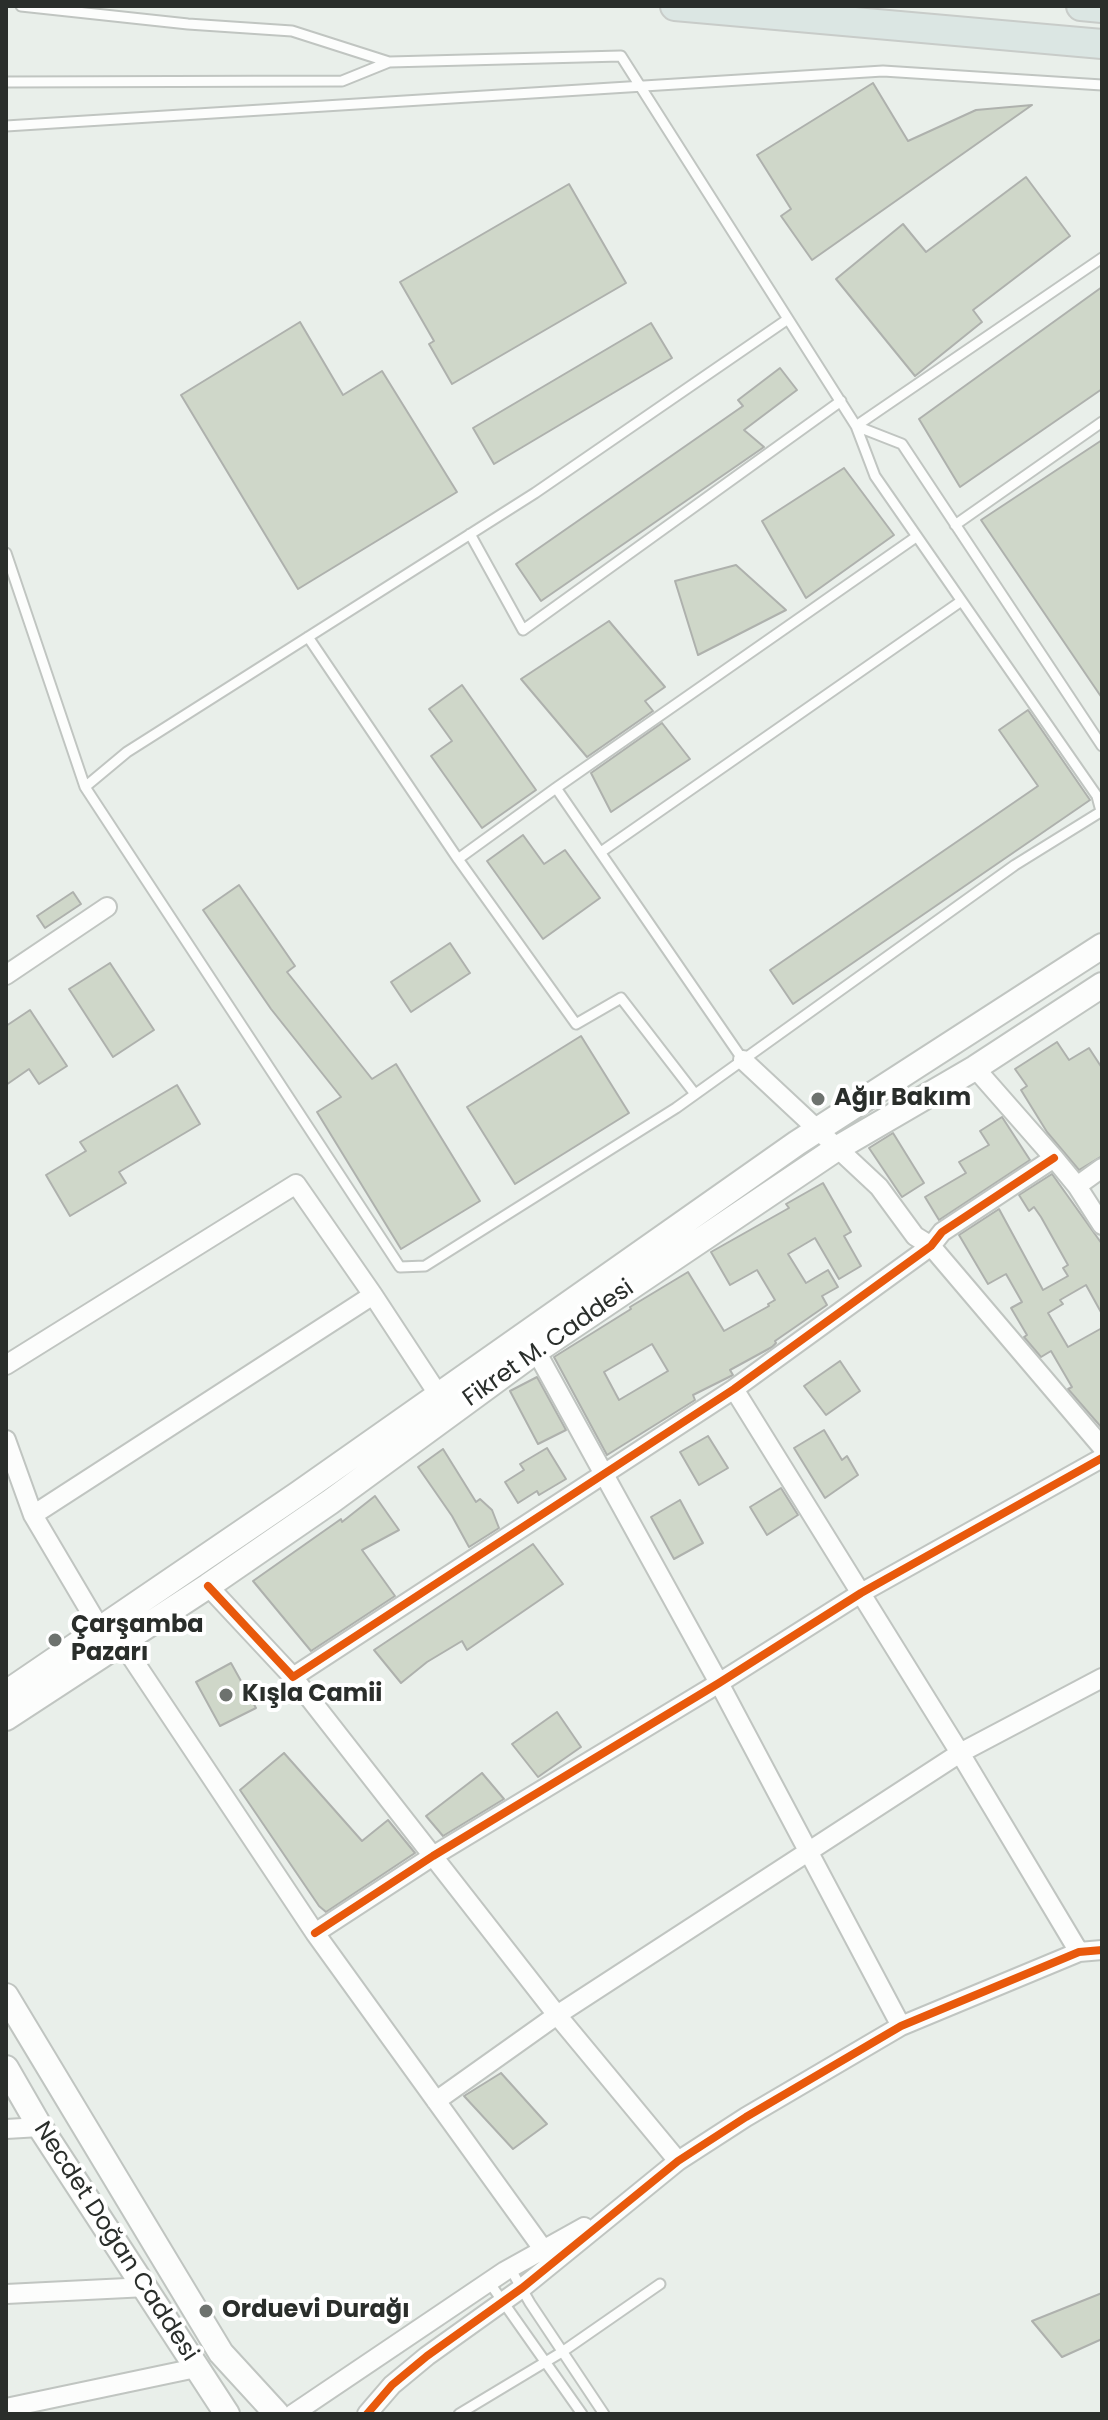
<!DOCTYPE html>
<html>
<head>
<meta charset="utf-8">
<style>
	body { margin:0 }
	#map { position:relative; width:1108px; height:2420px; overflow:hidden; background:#e9efea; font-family:Poppins,sans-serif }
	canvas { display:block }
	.frame { position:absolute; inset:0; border:8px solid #2a2e2b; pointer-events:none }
</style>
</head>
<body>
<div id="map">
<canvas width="1108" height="2420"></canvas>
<div class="frame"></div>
</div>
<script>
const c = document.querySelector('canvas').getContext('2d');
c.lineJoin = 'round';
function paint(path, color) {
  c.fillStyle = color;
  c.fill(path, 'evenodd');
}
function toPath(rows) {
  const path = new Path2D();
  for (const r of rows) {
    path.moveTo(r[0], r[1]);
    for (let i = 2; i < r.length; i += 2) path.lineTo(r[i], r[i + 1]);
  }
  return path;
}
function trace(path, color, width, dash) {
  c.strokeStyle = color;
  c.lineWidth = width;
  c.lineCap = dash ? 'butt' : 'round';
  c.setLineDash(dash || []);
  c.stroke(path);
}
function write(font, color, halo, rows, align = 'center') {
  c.font = font + ' Poppins,sans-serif';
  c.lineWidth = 8;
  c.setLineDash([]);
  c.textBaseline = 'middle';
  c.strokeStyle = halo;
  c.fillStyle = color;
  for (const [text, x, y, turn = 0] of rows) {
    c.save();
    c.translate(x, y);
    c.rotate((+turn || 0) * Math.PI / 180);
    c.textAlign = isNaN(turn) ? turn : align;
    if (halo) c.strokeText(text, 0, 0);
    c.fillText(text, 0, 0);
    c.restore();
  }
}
const building = toPath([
	[873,83,908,141,976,110,1032,105,812,260,781,216,791,209,757,155,873,83],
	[1026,177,1070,236,973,310,982,322,915,376,836,279,903,224,926,252,1026,177],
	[569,184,626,283,452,384,429,344,434,341,400,282,569,184],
	[1102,287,1102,389,960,487,919,419,1102,287],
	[300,322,343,395,382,371,457,492,298,589,181,395,300,322],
	[651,323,672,358,494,464,473,428,651,323],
	[780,368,797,390,744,430,764,447,541,601,516,564,743,406,738,400,780,368],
	[1102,440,1102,698,981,520,1102,440],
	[844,468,894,535,806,598,762,521,844,468],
	[736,565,786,610,698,655,675,581,736,565],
	[609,621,665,687,645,701,653,711,587,757,521,679,609,621],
	[462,685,536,790,482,828,431,756,452,741,429,709,462,685],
	[1028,710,1090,800,793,1004,770,970,1038,786,999,730,1028,710],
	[662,723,690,759,611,812,591,773,662,723],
	[523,835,544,864,565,850,600,898,543,939,487,861,523,835],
	[239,885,295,966,287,972,372,1079,396,1064,480,1201,401,1249,317,1112,341,1097,271,1009,203,910,239,885],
	[73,892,81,904,45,928,37,916,73,892],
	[450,943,470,973,411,1012,391,982,450,943],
	[110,963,154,1030,113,1057,69,989,110,963],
	[30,1010,67,1066,39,1084,29,1069,6,1085,6,1026,30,1010],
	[581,1036,629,1113,515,1184,467,1107,581,1036],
	[1057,1042,1069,1060,1089,1048,1102,1068,1102,1156,1079,1170,1047,1132,1021,1090,1027,1086,1015,1069,1057,1042],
	[177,1085,200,1124,119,1172,126,1183,70,1216,46,1175,86,1151,80,1142,177,1085],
	[1002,1117,1030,1160,939,1220,925,1197,966,1173,959,1162,989,1145,980,1131,1002,1117],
	[893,1133,924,1183,902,1197,869,1148,893,1133],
	[1052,1174,1102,1244,1102,1314,1086,1285,1060,1300,1063,1304,1048,1313,1068,1347,1102,1328,1102,1428,1068,1389,1072,1387,1051,1351,1041,1357,1024,1337,1027,1335,1011,1308,1022,1302,1006,1274,988,1284,959,1235,999,1209,1043,1290,1068,1276,1063,1268,1068,1265,1041,1217,1034,1207,1029,1211,1019,1195,1052,1174],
	[823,1183,851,1232,844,1236,861,1266,839,1279,815,1238,788,1254,806,1283,828,1270,838,1287,822,1296,827,1305,775,1341,776,1343,772,1347,730,1370,733,1375,693,1395,695,1400,607,1455,554,1357,631,1309,630,1307,688,1272,724,1331,769,1306,768,1304,775,1300,757,1270,730,1285,711,1252,789,1208,786,1204,823,1183],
	[652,1344,668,1371,619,1400,604,1372,652,1344],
	[840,1361,860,1391,826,1415,804,1386,840,1361],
	[537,1377,566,1430,538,1444,510,1391,537,1377],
	[824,1430,842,1460,847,1456,858,1475,825,1498,794,1448,824,1430],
	[708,1436,728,1468,699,1485,680,1452,708,1436],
	[547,1448,566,1479,539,1495,537,1491,518,1503,505,1482,524,1470,520,1464,547,1448],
	[443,1449,476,1502,480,1499,492,1510,499,1528,469,1547,452,1516,418,1467,443,1449],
	[781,1488,798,1515,767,1535,750,1507,781,1488],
	[375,1496,399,1530,362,1550,395,1596,311,1651,253,1581,341,1519,342,1522,375,1496],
	[680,1500,703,1543,674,1559,651,1517,680,1500],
	[533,1544,563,1584,467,1650,462,1641,427,1662,401,1683,374,1650,533,1544],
	[231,1663,256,1708,220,1726,196,1682,231,1663],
	[557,1712,581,1747,538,1777,512,1744,557,1712],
	[284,1753,362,1841,388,1820,415,1853,326,1912,319,1906,240,1790,284,1753],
	[482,1773,504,1799,443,1836,426,1816,482,1773],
	[501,2073,547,2124,513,2149,464,2096,501,2073],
	[1102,2293,1102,2339,1062,2357,1032,2321,1102,2293]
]);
const service = toPath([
	[21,6,188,24,292,31,389,62,621,56,856,426,875,476,1097,796,1101,811],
	[6,82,342,81,389,62],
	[6,126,883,71,1102,85],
	[856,426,902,444,1102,746],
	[856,426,1102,258],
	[955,525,1102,422],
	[470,534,523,630,841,401],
	[6,553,85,787,400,1267,425,1266,676,1108,1015,865,1102,811],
	[308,637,458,859,576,1024,621,998,695,1094],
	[85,787,127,752,535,493,788,319],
	[556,788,743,1060],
	[601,852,960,602],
	[458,859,556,788,916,537],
	[510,2268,530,2303,604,2414],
	[489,2282,582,2414],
	[459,2414,562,2352,660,2284]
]);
const minor = toPath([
	[6,975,107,907],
	[743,1060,879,1187,915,1236,931,1246,1102,1447],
	[975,1068,1054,1158,1077,1186,1102,1225],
	[1077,1186,1102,1168],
	[536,1351,719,1683,901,2026],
	[6,1365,296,1184,373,1295],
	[734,1389,960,1753,1079,1952],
	[6,1440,33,1515,101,1630],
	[33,1515,373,1295,438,1394],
	[208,1586,293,1677,734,1389,931,1246,942,1232,1054,1158],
	[122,1643,315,1933,543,2249],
	[293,1677,557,2015,678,2161],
	[315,1933,433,1856,719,1683,861,1593,1102,1458],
	[436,2101,557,2015,960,1753,1102,1678],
	[6,2129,40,2127],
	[6,2294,147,2287],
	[6,2408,196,2368],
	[293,2414,505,2271,584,2227],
	[367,2414,392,2385,427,2356,522,2288,678,2161,746,2117,901,2026,1079,1952,1102,1950]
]);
const secondary = toPath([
	[6,1693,298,1494,797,1143,1102,946],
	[6,1718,208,1586,330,1502,536,1351,836,1149,975,1068,1102,985],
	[6,1996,221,2353,277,2414],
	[6,2068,40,2127,227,2414]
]);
const primary = toPath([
	[675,6,1102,44],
	[1081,6,1102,8]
]);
const cycleway = toPath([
	[208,1586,293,1677,734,1389,931,1246,942,1232,1054,1158],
	[315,1933,433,1856,719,1683,861,1593,1102,1458],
	[367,2414,392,2385,427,2356,522,2288,678,2161,746,2117,901,2026,1079,1952,1102,1950]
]);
const markers = [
	[818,1099,8,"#6d726e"],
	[55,1640,8,"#6d726e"],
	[226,1695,8,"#6d726e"],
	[206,2311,8,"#6d726e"]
];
const poiNames = [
	["Ağır Bakım",834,1099],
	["Çarşamba",71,1626],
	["Pazarı",71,1654],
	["Kışla Camii",242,1695],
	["Orduevi Durağı",222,2311]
];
const streetNames = [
	["Fikret M. Caddesi",549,1344,-35],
	["Necdet Doğan Caddesi",115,2242,57]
];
paint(building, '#cfd7c9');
trace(building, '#aeb1ad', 2);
trace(service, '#c0c5c1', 13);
trace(minor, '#c0c5c1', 22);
trace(secondary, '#c0c5c1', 28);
trace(primary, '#c8ccc9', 32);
trace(service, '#fcfdfc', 9);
trace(minor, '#fcfdfc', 18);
trace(secondary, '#fcfdfc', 24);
trace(primary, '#dbe6e3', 28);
trace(cycleway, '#e8590c', 8);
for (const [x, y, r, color] of markers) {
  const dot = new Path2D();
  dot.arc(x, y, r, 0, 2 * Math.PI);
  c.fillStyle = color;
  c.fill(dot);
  trace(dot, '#fff', 3);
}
write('bold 24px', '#2a2e2b', '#fff', poiNames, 'left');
write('24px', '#2a2e2b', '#fff', streetNames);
</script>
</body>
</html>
